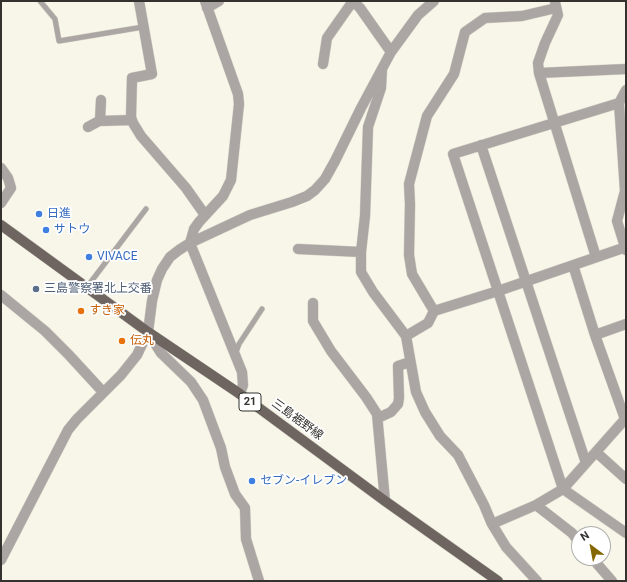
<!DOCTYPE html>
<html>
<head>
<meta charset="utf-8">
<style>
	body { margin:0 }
	#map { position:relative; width:627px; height:582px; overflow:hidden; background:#f8f6e9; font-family:Roboto,sans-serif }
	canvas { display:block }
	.frame { position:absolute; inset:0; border:2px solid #33322e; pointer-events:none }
	.north { position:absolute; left:571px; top:526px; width:40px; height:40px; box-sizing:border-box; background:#fff; border:1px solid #adadab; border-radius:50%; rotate:328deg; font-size:11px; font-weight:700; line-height:16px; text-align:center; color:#33322e }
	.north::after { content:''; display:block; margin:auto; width:14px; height:18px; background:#846700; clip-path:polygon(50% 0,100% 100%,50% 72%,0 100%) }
</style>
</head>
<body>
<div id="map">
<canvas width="627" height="582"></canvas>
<div class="frame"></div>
<div class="north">N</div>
</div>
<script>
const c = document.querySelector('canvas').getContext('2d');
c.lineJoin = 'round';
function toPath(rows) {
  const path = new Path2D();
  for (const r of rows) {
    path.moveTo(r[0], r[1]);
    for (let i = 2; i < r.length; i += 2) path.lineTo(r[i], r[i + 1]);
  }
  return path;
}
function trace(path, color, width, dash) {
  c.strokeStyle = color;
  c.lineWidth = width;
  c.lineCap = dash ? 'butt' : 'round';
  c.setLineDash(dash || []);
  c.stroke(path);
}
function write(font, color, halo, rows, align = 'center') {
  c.font = font + ' Roboto,"Noto Sans JP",sans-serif';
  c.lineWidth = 3.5;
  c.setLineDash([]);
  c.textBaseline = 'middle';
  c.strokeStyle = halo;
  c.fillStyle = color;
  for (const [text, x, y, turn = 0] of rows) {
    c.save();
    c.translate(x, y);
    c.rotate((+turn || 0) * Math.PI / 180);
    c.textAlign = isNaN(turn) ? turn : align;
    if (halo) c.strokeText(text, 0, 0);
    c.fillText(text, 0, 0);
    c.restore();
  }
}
const service = toPath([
	[40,1,55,19,59,41,143,27],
	[87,287,146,209],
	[236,352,239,344,262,309]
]);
const minor = toPath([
	[139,1,152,74,132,78,131,117,133,123,141,136,186,188,205,215],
	[205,1,238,94,239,104,231,180,223,196,199,222,194,229,190,243,242,372,243,385,240,394],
	[353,1,360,8,391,52],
	[555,2,558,15,545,43,538,63,539,73,596,257],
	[207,8,219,1],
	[323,64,327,38,353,1],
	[382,69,381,88,368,127,365,216,361,252,361,272,373,292,406,336,416,392,425,412,440,436,458,455,484,505,492,524,506,547,537,581],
	[539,73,626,69],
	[626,90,619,103,625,191,617,221,626,250],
	[619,103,453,154,563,489,626,533],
	[100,121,101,100],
	[88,127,99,121,132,120],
	[481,145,586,463],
	[1,168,8,178,11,188,1,203],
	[298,249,361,252],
	[573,265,595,335,625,419],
	[1,295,45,331,69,355,103,392],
	[313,303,313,321,331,351,366,397,377,414,385,501],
	[434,311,412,274,409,255,410,204,409,184,427,116,454,74,465,32,485,18,522,16,556,8],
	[148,332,161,353,191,382,203,400,221,448,225,467,235,494,245,508,246,539,259,581],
	[595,335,626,324],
	[406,336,428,323,434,311,498,291,626,247],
	[378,418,391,412,398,404,399,398,398,366,410,362],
	[596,452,626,479],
	[536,505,572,533,579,542],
	[492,524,536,505,563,489,626,418],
	[592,558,612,581],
	[1,560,68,430,77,419,121,375,137,355,148,332,152,301,157,280,162,269,170,257,179,250,190,243,250,215,292,202,307,196,315,190,325,179,335,161,361,108,391,52,418,15,434,1]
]);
const primary = toPath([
	[1,225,148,332,240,394,385,501,498,581]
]);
const markers = [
	[39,214,4,"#3f7fe0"],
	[46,230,4,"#3f7fe0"],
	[89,257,4,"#3f7fe0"],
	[36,289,4,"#5c6f8a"],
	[81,311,4,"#e8710a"],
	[122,341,4,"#e8710a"],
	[252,481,4,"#3f7fe0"]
];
const shields = [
	[250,402,22]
];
const shieldNames = [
	["21",250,402]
];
const shopNames = [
	["日進",47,214],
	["サトウ",54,230],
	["VIVACE",97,257],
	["セブン-イレブン",260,481]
];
const serviceNames = [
	["三島警察署北上交番",44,289]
];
const foodNames = [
	["すき家",89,311],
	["伝丸",130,341]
];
const streetNames = [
	["三島裾野線",297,420,36]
];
trace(service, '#d5d3c7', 6);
trace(minor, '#d5d3c7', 11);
trace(primary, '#d5d3c7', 11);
trace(service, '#aba5a3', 5);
trace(minor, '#aba5a3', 10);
trace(primary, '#6e6460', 10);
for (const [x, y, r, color] of markers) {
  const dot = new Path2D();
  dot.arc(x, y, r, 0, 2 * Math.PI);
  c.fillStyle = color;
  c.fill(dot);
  trace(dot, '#fff', 1.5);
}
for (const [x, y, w] of shields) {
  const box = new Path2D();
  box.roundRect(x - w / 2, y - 9, w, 18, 3);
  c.fillStyle = '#fff';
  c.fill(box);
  trace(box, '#33322e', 1);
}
write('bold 11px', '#33322e', null, shieldNames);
write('12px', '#366cbe', '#fff', shopNames, 'left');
write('12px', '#4e5e75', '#fff', serviceNames, 'left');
write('12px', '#c56008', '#fff', foodNames, 'left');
write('12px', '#33322e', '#fff', streetNames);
</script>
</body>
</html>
